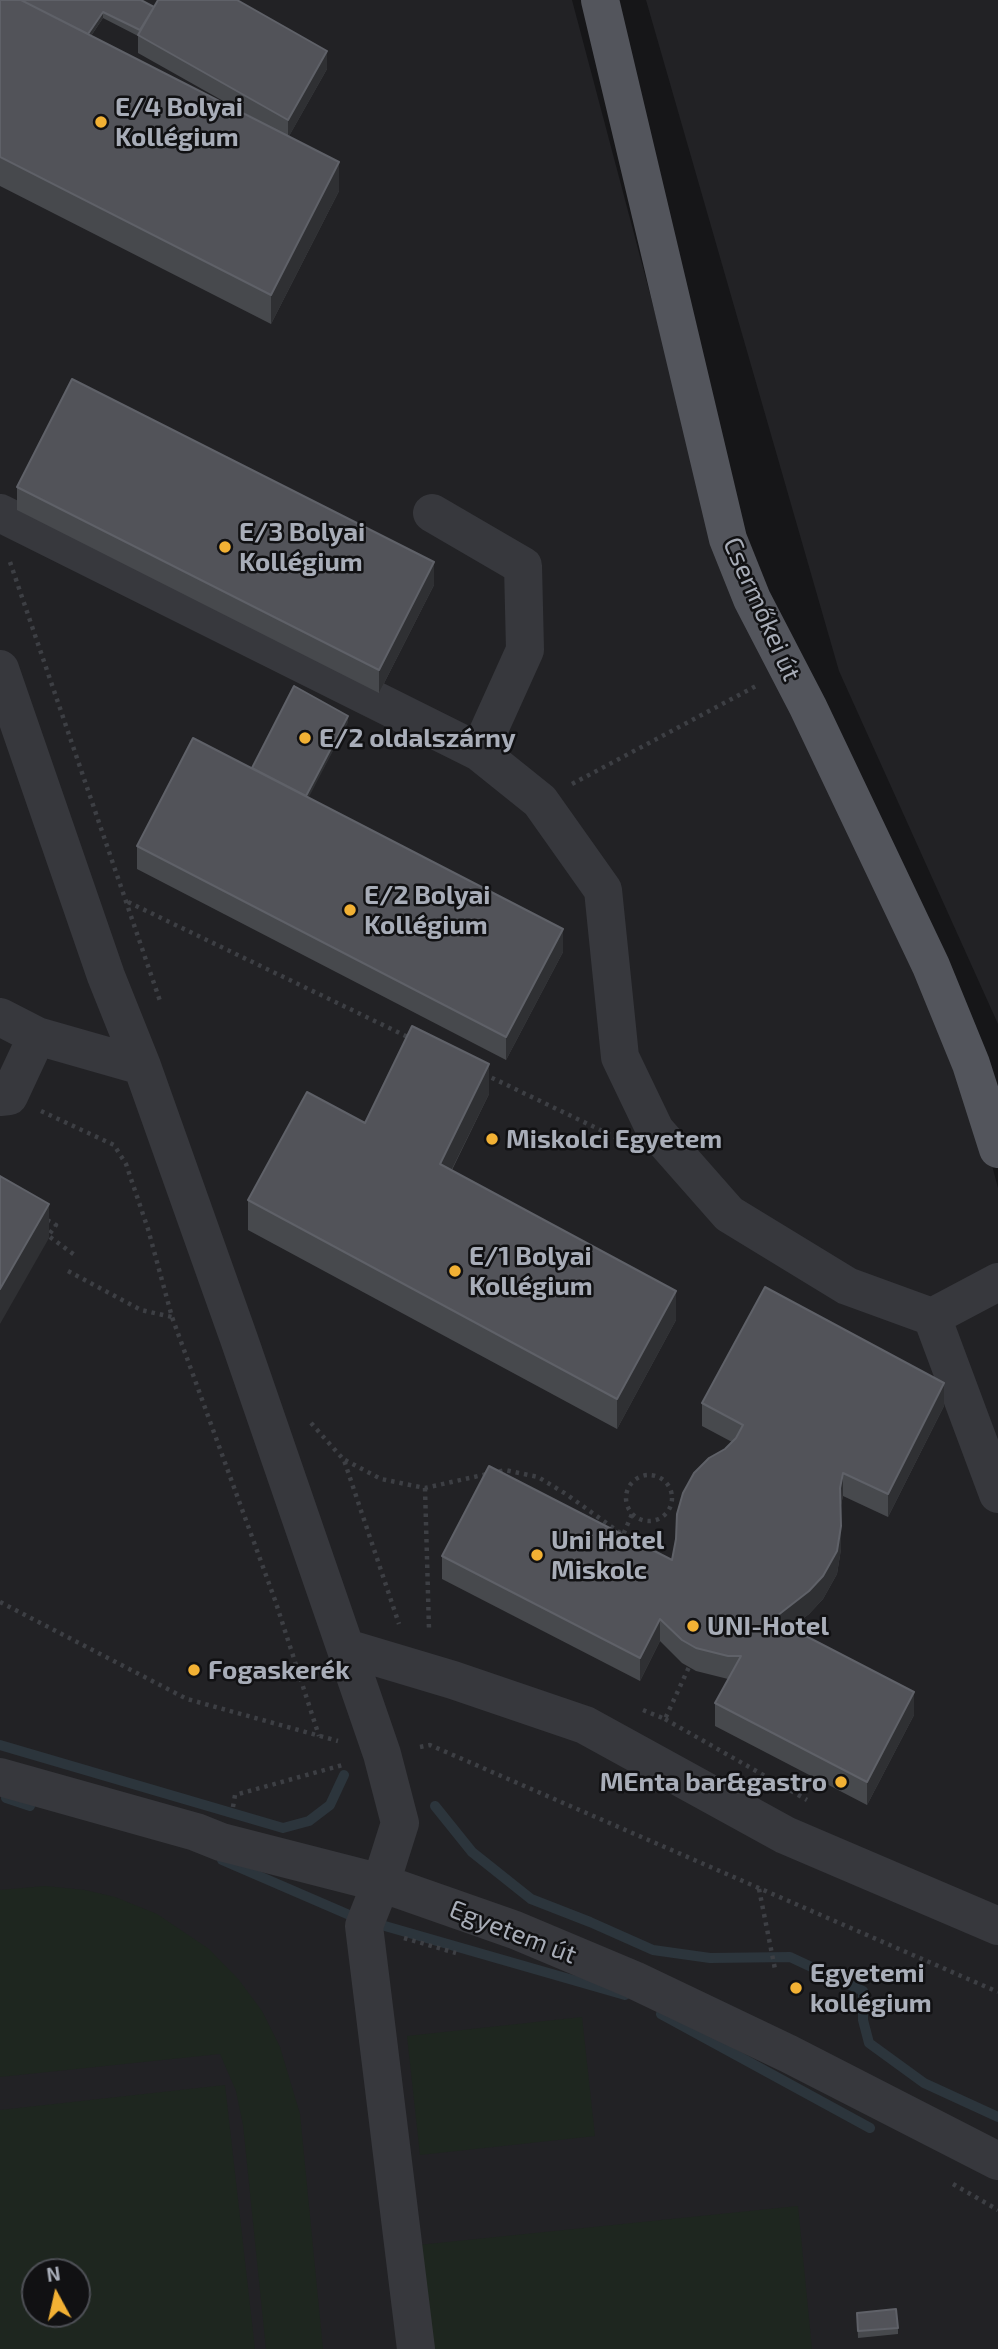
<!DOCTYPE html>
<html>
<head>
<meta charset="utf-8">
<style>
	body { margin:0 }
	#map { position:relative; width:998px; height:2349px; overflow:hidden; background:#161618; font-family:"Exo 2",sans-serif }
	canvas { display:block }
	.north { position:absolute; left:21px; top:2258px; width:70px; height:70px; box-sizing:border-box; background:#111113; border:2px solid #4d4f55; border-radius:50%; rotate:352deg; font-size:19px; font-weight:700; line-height:28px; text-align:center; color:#a8adb8 }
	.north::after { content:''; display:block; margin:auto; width:24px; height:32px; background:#f2b134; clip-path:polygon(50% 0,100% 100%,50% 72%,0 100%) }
</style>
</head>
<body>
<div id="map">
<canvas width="998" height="2349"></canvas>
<div class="north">N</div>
</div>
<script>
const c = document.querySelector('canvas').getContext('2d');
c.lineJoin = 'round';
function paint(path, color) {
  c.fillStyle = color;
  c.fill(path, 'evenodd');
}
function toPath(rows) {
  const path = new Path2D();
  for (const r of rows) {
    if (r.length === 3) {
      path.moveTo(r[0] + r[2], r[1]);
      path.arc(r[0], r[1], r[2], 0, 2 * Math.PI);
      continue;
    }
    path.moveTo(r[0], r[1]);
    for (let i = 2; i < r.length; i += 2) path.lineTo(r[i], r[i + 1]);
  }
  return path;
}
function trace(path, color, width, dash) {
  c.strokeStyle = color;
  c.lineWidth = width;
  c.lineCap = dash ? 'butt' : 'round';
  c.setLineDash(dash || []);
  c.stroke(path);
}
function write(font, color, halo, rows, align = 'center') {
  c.font = font + ' "Exo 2",sans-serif';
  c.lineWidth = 5;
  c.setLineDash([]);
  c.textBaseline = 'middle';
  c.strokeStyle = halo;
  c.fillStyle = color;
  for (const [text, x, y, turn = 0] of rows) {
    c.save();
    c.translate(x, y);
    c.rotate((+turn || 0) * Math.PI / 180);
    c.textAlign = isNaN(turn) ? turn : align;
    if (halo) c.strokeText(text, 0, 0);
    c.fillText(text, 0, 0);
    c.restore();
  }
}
const built = toPath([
	[0,0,572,0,676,392,972,1090,998,1188,998,2349,0,2349],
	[35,2272,77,2272,77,2314,35,2314],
	[646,0,998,0,998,1024,839,671]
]);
const green = toPath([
	[45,1886,85,1890,115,1897,157,1914,209,1949,239,1980,262,2011,280,2047,300,2114,323,2349,266,2349,243,2125,236,2091,220,2054,0,2077,0,1890],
	[582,2017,595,2136,420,2155,407,2036],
	[225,2085,255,2349,0,2349,0,2110],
	[35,2272,77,2272,77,2314,35,2314],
	[798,2206,812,2349,429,2349,418,2245]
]);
const stream = toPath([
	[0,1745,283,1828,309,1821,330,1805,344,1775],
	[6,1798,30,1806],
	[435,1806,472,1852,531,1899,590,1922,653,1950,710,1958,790,1957,863,1991,863,2020,869,2043,924,2083,998,2117],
	[222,1860,354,1917],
	[371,1922,625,1995],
	[661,2014,870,2128]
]);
const path = toPath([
	[10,562,160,1001],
	[572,784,756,686],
	[128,902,410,1038],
	[484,1074,615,1137],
	[41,1111,114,1145,126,1164,148,1229,172,1317,275,1600,319,1736],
	[47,1220,56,1225,48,1236],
	[50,1237,76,1256],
	[68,1271,141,1310,172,1317],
	[311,1423,344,1460,399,1624],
	[345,1460,381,1479,425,1488,505,1470,538,1477,566,1494,623,1535,632,1514],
	[649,1498,23],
	[425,1488,429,1629,426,1630],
	[0,1602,187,1699,338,1741],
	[643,1710,665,1719,689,1667],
	[665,1719,807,1800],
	[420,1747,430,1745,998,1992],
	[233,1807,235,1795,346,1764],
	[759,1889,775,1969],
	[404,1938,456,1953],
	[953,2184,998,2210]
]);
const minor = toPath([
	[0,513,479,752],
	[432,513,523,566,525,650,479,752,540,801,603,890,620,1057,655,1130,729,1214,847,1286,932,1317,998,1282],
	[0,669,106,976,142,1066,239,1339,382,1754,400,1823,381,1883,364,1926,416,2349],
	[0,1017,37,1036,142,1066],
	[0,1097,9,1096,37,1036],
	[932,1317,998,1494],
	[346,1648,453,1680,585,1725,785,1835,998,1926],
	[0,1777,196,1832,221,1842,381,1883,515,1930,634,1980,789,2054,998,2161]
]);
const major = toPath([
	[600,0,728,539,752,599,808,707,931,966,971,1064,998,1149]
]);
const wall = toPath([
	[0,0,154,7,327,69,289,136,339,191,271,324,0,186],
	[103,18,138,36,138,53,257,120,91,36],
	[17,487,434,585,379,693,17,510],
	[348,722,308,797,563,952,506,1060,137,869,137,846,252,768],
	[489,1094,452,1170,676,1320,617,1429,248,1230,248,1200,365,1123],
	[702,1403,944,1406,888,1517,843,1496,840,1509,841,1549,837,1574,823,1599,809,1614,791,1628,914,1715,867,1805,715,1726,715,1703,728,1679,696,1671,682,1663,660,1641,640,1681,442,1579,442,1556,672,1560,725,1449,732,1442,702,1426],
	[857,2313,898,2328,898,2334,858,2338]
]);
const shadedWall = toPath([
	[103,12,103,18,76,58,76,51],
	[327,51,327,69,288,138,288,120],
	[339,162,339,191,271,324,271,295],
	[434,562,434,585,379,693,379,670],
	[348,716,348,722,299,816,299,809],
	[563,929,563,952,506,1060,506,1037],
	[489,1064,489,1094,440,1193,440,1164],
	[49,1204,49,1238,0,1324,0,1289],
	[676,1291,676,1320,617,1429,617,1399],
	[944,1383,944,1406,888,1517,888,1494],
	[843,1473,843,1496,840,1511,840,1488],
	[841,1526,841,1549,837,1574,823,1599,809,1614,773,1642,773,1619],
	[660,1619,660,1641,640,1681,640,1658],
	[914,1692,914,1715,867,1805,867,1782]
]);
const building = toPath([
	[0,0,21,0,339,162,271,295,0,157,0,0],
	[21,0,141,0,154,7,140,30,103,12,88,34,21,0],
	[158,0,237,0,327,51,288,120,138,35,158,0],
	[72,379,434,562,379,670,17,487,72,379],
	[294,686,348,716,306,796,252,768,294,686],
	[193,738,563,929,506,1037,137,846,193,738],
	[412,1026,489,1064,440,1164,676,1291,617,1399,248,1200,307,1092,365,1123,412,1026],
	[0,1176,49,1204,0,1289,0,1176],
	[765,1287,944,1383,888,1494,843,1473,840,1488,841,1526,837,1551,823,1576,809,1591,773,1619,914,1692,867,1782,715,1703,741,1656,728,1656,696,1648,682,1640,660,1619,640,1658,442,1556,489,1466,672,1560,676,1539,677,1514,683,1493,694,1473,709,1458,725,1449,736,1438,743,1425,702,1403,765,1287],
	[896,2309,898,2328,858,2331,857,2313,896,2309]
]);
const markers = [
	[101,122,7,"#f2b134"],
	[225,547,7,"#f2b134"],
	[305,738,7,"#f2b134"],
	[350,910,7,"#f2b134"],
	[492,1139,7,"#f2b134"],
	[455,1271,7,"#f2b134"],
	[537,1555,7,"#f2b134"],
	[693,1626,7,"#f2b134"],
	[194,1670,7,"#f2b134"],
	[841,1782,7,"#f2b134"],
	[796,1988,7,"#f2b134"]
];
const poiNames = [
	["E/4 Bolyai",115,107],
	["Kollégium",115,137],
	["E/3 Bolyai",239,532],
	["Kollégium",239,562],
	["E/2 oldalszárny",319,738],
	["E/2 Bolyai",364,895],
	["Kollégium",364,925],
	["Miskolci Egyetem",506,1139],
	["E/1 Bolyai",469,1256],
	["Kollégium",469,1286],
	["Uni Hotel",551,1540],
	["Miskolc",551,1570],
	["UNI-Hotel",707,1626],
	["Fogaskerék",208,1670],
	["MEnta bar&gastro",827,1782,"right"],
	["Egyetemi",810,1973],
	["kollégium",810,2003]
];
const streetNames = [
	["Csermőkei út",762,609,66],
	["Egyetem út",513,1932,21]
];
paint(built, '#222225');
paint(green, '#1e261f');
trace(stream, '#2c353c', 10);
trace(path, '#3d3f44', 4.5, [3.5, 5]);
trace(minor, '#37383d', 38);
trace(major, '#53555c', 38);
paint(wall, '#47494d');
paint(shadedWall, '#2f3033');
paint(building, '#525359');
trace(building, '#5f6168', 2);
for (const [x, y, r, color] of markers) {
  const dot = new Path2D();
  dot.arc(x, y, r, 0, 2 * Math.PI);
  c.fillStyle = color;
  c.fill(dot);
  trace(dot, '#111113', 2.5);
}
write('bold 26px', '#a8adb8', '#111113', poiNames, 'left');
write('26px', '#a8adb8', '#111113', streetNames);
</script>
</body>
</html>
